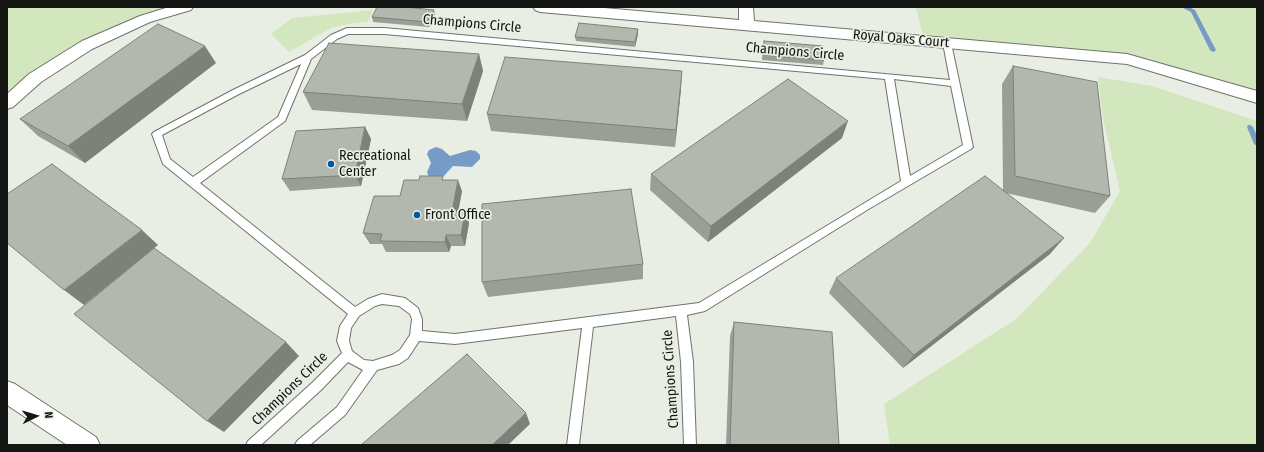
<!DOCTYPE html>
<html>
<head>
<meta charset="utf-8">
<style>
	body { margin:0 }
	#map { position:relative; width:1264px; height:452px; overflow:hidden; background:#e9eee4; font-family:"Fira Sans Condensed",sans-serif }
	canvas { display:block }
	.frame { position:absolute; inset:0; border:8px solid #141613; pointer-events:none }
	.north { position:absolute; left:16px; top:396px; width:40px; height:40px; -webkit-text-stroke:3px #e9eee4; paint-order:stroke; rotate:85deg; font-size:11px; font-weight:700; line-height:16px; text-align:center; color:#141613 }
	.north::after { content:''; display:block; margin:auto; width:14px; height:18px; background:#141613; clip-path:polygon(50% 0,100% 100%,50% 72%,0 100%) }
</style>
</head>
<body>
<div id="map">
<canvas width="1264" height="452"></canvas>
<div class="frame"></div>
<div class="north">N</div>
</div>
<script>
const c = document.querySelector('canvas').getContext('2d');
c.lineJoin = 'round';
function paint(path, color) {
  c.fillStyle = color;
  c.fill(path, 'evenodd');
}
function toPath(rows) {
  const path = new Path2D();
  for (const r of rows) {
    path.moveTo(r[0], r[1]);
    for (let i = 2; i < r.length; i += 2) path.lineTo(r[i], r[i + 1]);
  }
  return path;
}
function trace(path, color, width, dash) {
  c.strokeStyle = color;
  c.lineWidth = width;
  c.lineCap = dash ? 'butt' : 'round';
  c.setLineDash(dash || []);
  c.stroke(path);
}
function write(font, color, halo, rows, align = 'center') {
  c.font = font + ' "Fira Sans Condensed",sans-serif';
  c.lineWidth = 3.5;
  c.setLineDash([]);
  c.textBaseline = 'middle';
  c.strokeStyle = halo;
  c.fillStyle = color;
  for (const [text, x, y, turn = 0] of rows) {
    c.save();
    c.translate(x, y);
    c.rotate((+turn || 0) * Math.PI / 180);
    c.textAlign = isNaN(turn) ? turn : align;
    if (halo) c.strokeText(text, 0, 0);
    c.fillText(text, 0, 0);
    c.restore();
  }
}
const green = toPath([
	[7,7,186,7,87,45,7,103],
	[916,7,1257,7,1257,97,1127,59,924,41],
	[373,10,368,22,348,24,331,28,289,52,271,34,292,18],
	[1098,77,1152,86,1257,121,1257,445,890,445,884,404,1016,319,1090,243,1120,191,1103,119]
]);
const water = toPath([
	[436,147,442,149,450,156,470,150,476,151,480,155,480,159,472,167,453,166,443,177,429,177,427,172,431,163,427,154,429,150]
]);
const stream = toPath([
	[1181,7,1189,7,1195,10,1216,50,1215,51,1213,52,1210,50,1191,12,1181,7],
	[1248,125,1250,125,1253,127,1257,136,1257,146,1254,144,1247,127,1248,125]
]);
const service = toPath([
	[347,28,384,28,950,80,943,43,947,40,951,43,973,147,971,149,867,210,705,311,687,315,693,362,696,445,684,445,681,362,676,316,593,327,579,445,567,445,582,328,455,344,419,341,408,358,399,364,377,370,345,415,310,445,295,445,297,441,337,407,363,370,348,362,321,390,261,445,246,445,248,441,313,382,342,353,337,341,340,326,348,314,163,164,152,134,154,132,233,90,305,55,331,35,347,28],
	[348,34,384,34,885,79,901,181,699,303,455,334,422,331,422,319,418,308,405,298,382,294,368,299,355,307,200,183,285,121,311,59,337,39,348,34],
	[301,64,278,117,193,177,170,159,162,135,239,94,301,64],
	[894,79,951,86,963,145,910,176,894,79],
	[382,304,399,306,410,314,412,319,410,335,400,350,392,355,373,361,364,360,352,351,349,341,351,328,359,316,375,306,382,304]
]);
const minor = toPath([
	[169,7,193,7,191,10,150,22,92,49,41,82,13,107,7,109,7,94,29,74,82,41,140,16,169,7],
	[533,7,593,7,739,20,739,7,753,7,754,21,1127,54,1257,91,1257,103,1127,64,540,12,535,10,533,7],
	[7,381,15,384,96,437,100,445,67,445,7,405,7,381]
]);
const wall = toPath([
	[435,15,429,27,373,22,372,17],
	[638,29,638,34,635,47,576,41,575,37],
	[764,41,824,60,823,65,762,60,763,46],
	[479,54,483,71,467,121,312,110,303,92],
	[216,63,85,163,38,136,20,119],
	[1013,66,1110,196,1095,213,1006,193,1050,254,903,368,829,293,836,278,1003,190,1002,84],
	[681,89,675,147,491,131,487,114],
	[365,127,371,139,361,186,290,191,282,179],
	[842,138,708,242,650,190,651,174],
	[444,180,462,191,458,212,465,212,469,223,465,246,451,246,449,252,386,252,382,244,370,244,363,233,400,196],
	[643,264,643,279,488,297,482,282],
	[734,322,839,445,726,445,730,336]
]);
const shadedWall = toPath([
	[434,10,435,15,429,27,427,22],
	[638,29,638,34,635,47,635,42],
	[205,46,216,63,85,163,68,146],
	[479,54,483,71,467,121,462,104],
	[682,71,681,89,675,147,676,130],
	[848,121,842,138,708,242,711,226],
	[365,127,371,139,361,186,355,175],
	[458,180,462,191,456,223,452,212],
	[465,212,469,223,465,246,461,235],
	[142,230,158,245,84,305,64,290],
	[446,235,451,246,449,252,445,242],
	[1064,238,1050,254,903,368,914,355],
	[286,342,299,356,224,432,207,421],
	[526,413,530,424,508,445,492,445]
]);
const building = toPath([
	[377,7,405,7,434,10,427,22,372,17,377,7],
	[579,23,638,29,635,42,575,37,579,23],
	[158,24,205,46,68,146,20,119,158,24],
	[764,41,823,46,824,60,763,55,764,41],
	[329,43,479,54,462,104,303,92,329,43],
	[505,57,682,71,676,130,487,114,505,57],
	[1013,66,1097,82,1110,196,1015,176,1013,66],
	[788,79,848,121,711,226,651,174,788,79],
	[365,127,355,175,282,179,296,131,365,127],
	[52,164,142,230,64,290,7,243,7,194,52,164],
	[420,176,443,176,442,180,458,180,452,212,465,212,461,235,446,235,445,242,380,241,382,234,363,233,374,196,400,196,404,180,419,180,420,176],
	[985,176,1064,238,914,355,836,278,985,176],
	[631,189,643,264,482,282,482,204,631,189],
	[154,248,286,342,207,421,74,314,154,248],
	[734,322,832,332,839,445,730,445,734,322],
	[467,354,526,413,492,445,361,445,467,354]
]);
const markers = [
	[331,164,4,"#0057a5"],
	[417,215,4,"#0057a5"]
];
const streetNames = [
	["Champions Circle",472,24,5],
	["Royal Oaks Court",901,39,5],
	["Champions Circle",795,52,5],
	["Champions Circle",671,379,-94],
	["Champions Circle",290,389,-44]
];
const poiNames = [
	["Recreational",339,156],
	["Center",339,172],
	["Front Office",425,215]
];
paint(green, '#d2e7bd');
paint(water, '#779bc7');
paint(stream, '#779bc7');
trace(service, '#6f736b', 2);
trace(minor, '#6f736b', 2);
paint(service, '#fff');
paint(minor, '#fff');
paint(wall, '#9a9e96');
paint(shadedWall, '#7d817a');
paint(building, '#b3b8ae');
trace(building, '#7d817a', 1);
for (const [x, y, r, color] of markers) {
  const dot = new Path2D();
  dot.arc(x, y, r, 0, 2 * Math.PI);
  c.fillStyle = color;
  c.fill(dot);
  trace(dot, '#e9eee4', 1.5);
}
write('14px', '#141613', '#e9eee4', streetNames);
write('14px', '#141613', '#e9eee4', poiNames, 'left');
</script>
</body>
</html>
